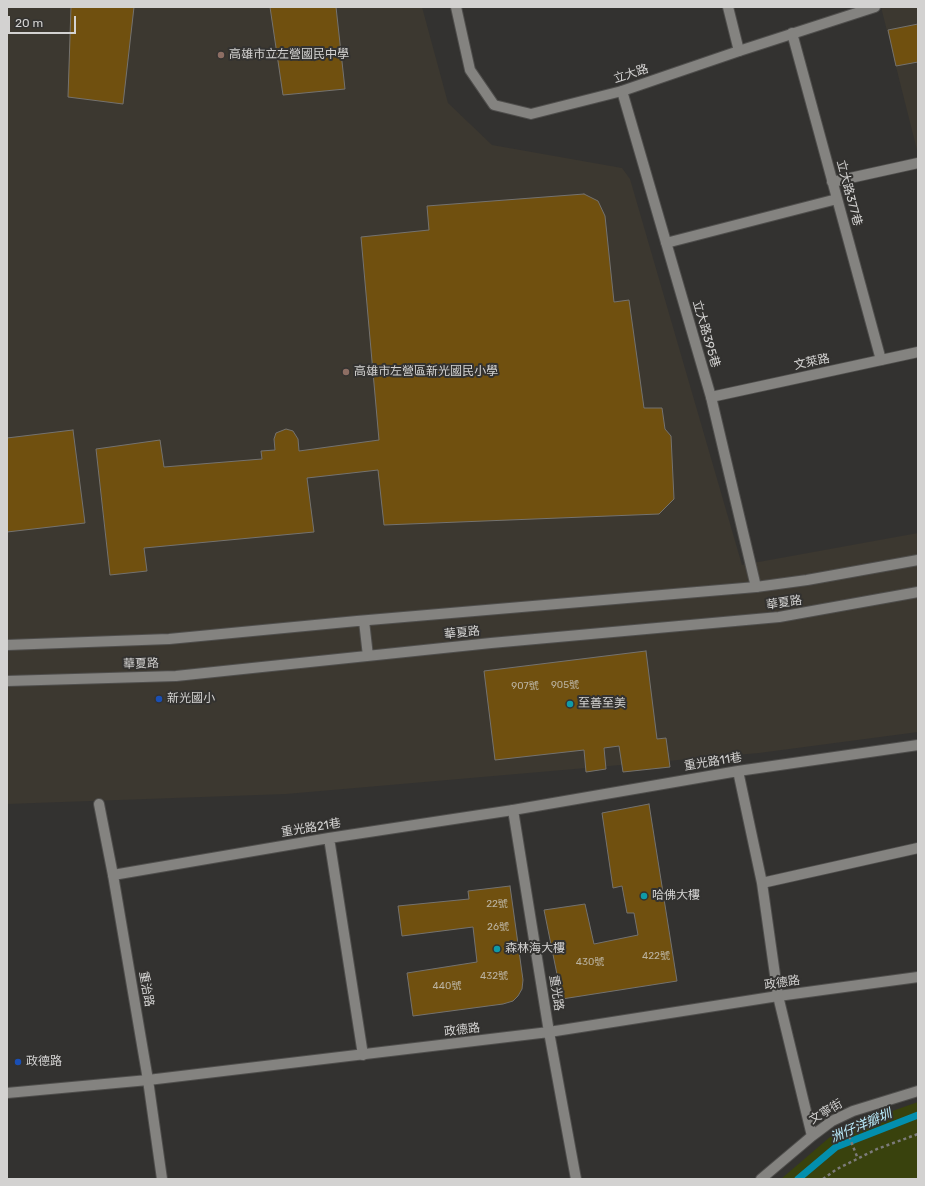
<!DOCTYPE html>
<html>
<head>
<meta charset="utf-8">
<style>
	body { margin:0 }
	#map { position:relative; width:925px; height:1186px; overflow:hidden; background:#333230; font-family:Rubik,sans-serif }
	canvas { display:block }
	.frame { position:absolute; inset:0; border:8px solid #d3d2d1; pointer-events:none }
	.scale { position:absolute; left:8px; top:16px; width:68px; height:18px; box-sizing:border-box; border:2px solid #d3d2d1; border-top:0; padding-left:5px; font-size:12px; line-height:14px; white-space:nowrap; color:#d3d2d1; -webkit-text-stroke:3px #333230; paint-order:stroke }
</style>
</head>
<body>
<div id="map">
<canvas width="925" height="1186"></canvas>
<div class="frame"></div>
<div class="scale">20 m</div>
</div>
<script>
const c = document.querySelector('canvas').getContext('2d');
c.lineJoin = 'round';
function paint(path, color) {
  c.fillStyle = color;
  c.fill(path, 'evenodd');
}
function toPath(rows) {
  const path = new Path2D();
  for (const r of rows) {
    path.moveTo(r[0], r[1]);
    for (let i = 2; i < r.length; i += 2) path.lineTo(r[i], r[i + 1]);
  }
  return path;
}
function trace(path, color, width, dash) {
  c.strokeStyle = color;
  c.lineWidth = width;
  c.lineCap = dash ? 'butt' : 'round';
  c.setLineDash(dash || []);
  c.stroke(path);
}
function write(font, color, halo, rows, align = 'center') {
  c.font = font + ' Rubik,"Noto Sans TC",sans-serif';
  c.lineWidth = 4;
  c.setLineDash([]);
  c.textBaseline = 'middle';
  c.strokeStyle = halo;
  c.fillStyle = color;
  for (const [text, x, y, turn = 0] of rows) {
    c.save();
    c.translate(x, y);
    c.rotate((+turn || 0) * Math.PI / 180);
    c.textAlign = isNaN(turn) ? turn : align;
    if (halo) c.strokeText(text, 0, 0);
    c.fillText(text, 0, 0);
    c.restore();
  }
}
const built = toPath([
	[7,7,422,7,448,103,492,145,622,168,630,179,742,565,918,533,918,732,759,753,286,794,7,804],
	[881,7,918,7,918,154]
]);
const green = toPath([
	[918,1102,918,1179,781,1179,830,1137,858,1123]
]);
const stream = toPath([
	[798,1179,836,1147,918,1115]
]);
const building = toPath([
	[71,7,134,7,123,104,68,97,71,7],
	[270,7,336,7,345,89,283,95,270,7],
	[918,24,918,62,896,66,888,30,918,24],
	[584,194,598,201,605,216,614,302,629,300,644,408,662,408,665,429,671,436,674,499,659,514,384,525,378,470,307,478,314,532,144,548,147,571,110,575,96,449,160,440,164,467,262,459,261,451,275,450,274,439,276,433,286,429,293,431,298,439,299,451,379,440,361,237,429,230,427,206,584,194],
	[73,430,85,523,7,532,7,438,73,430],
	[646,651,657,739,666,738,670,767,623,772,619,746,604,748,606,769,586,772,584,750,495,760,484,671,646,651],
	[649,804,677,981,562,999,544,910,585,904,594,944,638,935,634,913,627,913,622,886,613,888,602,813,649,804],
	[510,886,523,980,522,989,518,996,513,1001,503,1004,413,1016,407,973,477,962,473,927,402,936,398,906,469,899,468,891,510,886]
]);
const path = toPath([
	[847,1131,858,1159],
	[823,1179,837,1169,877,1149,918,1134]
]);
const lane = toPath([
	[728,7,739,51],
	[792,33,881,360],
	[622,91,711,397,756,587],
	[832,182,918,163],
	[666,243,837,199],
	[738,771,762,883,778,996,812,1136],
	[329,838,363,1055],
	[113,875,329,838,513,810,738,771,918,745],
	[762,883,918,848],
	[761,1179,812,1136,832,1121,853,1111,918,1091]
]);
const street = toPath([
	[456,7,470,70,494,105,531,114,622,91,739,51,875,7],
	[711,397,918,352],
	[99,804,113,875,148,1080,162,1179],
	[513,810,549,1032,576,1179],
	[7,1093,148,1080,549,1032,778,996,918,977]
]);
const secondary = toPath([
	[364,621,368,656],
	[7,645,169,639,357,621,756,587,807,580,918,560],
	[7,681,176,676,491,643,779,617,918,592]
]);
const markers = [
	[221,55,4,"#8d6e63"],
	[346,372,4,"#8d6e63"],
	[159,699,4,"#1a4fb4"],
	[570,704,4,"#0f9aa8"],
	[644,896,4,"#0f9aa8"],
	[497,949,4,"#0f9aa8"],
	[18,1062,4,"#1a4fb4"]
];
const numberNames = [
	["905號",565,685],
	["907號",525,686],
	["22號",497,904],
	["26號",498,927],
	["422號",656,956],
	["430號",590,962],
	["432號",494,976],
	["440號",447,986]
];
const poiNames = [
	["高雄市立左營國民中學",229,55],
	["高雄市左營區新光國民小學",354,372],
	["新光國小",167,699],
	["至善至美",578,704],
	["哈佛大樓",652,896],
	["森林海大樓",505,949],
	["政德路",26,1062]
];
const streetNames = [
	["立大路",631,74,-18],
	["立大路377巷",849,193,75],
	["立大路395巷",706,334,74],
	["文萊路",812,362,-12],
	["華夏路",784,603,-8],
	["華夏路",462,633,-6],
	["華夏路",141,664,-2],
	["重光路11巷",713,762,-9],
	["重光路21巷",311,828,-9],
	["政德路",782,983,-8],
	["重治路",146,989,80],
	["重光路",556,993,81],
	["政德路",462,1030,-7],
	["文寧街",826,1112,-31]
];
const waterNames = [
	["洲仔洋瓣圳",861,1126,-23]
];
paint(built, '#3c3830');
paint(green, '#39420d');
trace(stream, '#038fae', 7);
paint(building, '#70500f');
trace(building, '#74726f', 1);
trace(lane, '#4f4e4c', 12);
trace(street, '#4f4e4c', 12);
trace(secondary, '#4f4e4c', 12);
trace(path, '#7c7b7a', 2.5, [3, 3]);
trace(lane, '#848380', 10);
trace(street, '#848380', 10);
trace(secondary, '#848380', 10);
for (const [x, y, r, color] of markers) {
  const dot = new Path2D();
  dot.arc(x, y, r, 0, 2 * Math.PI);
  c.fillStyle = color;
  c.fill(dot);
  trace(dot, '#333230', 1.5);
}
write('10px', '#bab2a0', null, numberNames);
write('12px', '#d3d2d1', '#333230', poiNames, 'left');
write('12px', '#d3d2d1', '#333230', streetNames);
write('italic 13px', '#bbedfe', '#333230', waterNames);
</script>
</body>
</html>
